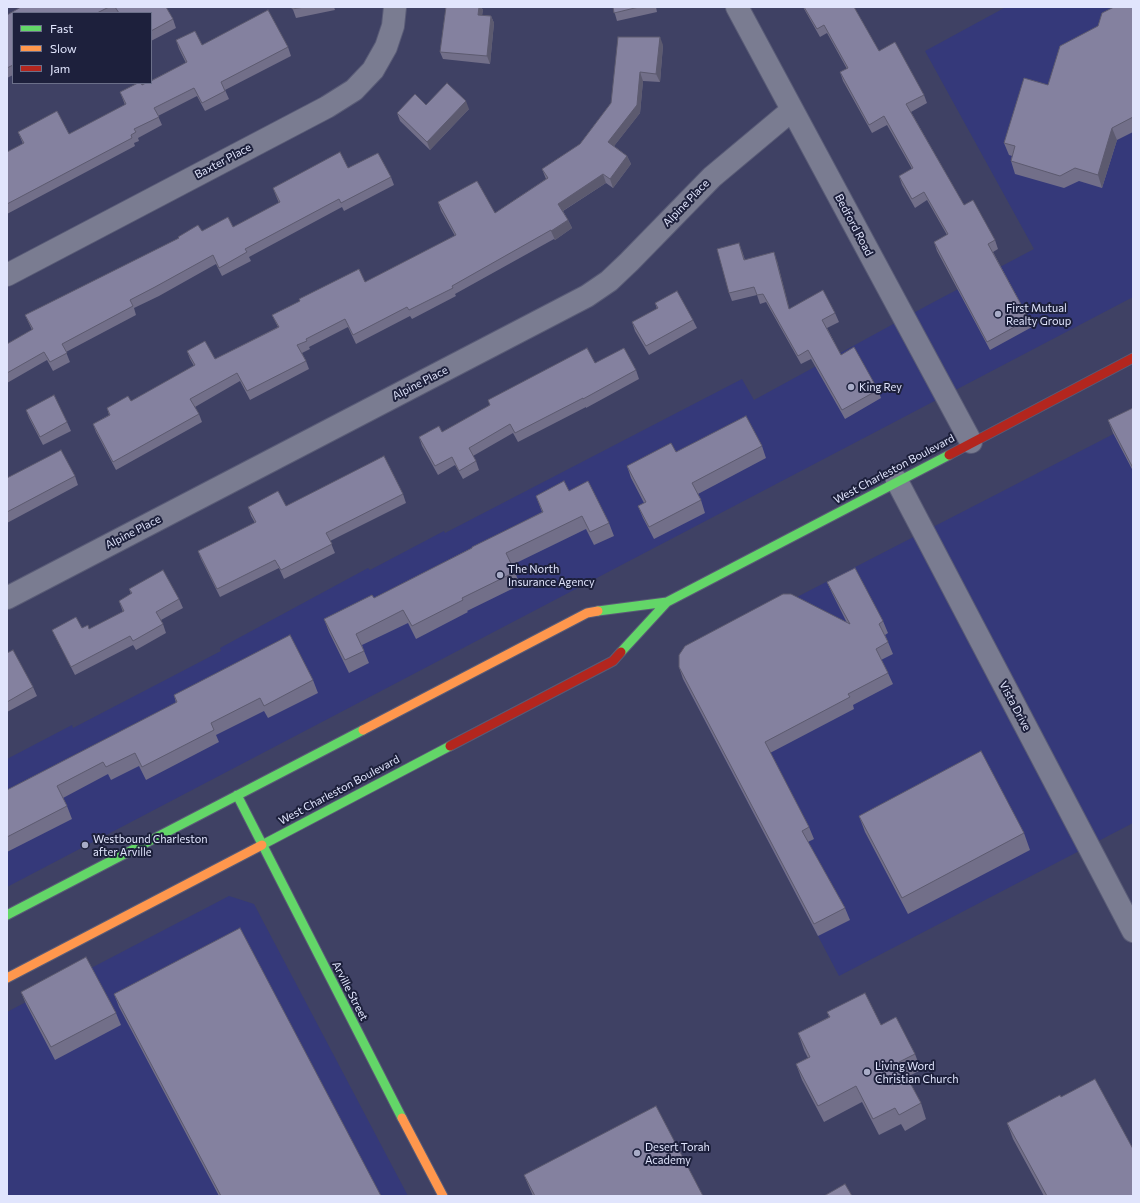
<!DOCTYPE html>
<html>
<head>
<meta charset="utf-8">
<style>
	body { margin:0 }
	#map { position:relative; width:1140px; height:1203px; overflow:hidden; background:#3f4164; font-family:Commissioner,sans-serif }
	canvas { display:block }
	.frame { position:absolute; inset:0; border:8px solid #e1e5fd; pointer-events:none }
	.legend { position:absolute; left:12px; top:12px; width:140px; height:72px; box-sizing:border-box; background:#1d203c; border:1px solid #6b6f89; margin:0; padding:5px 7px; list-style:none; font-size:12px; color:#e1e5fd }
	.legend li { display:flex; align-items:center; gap:8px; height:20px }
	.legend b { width:20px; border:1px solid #6b6f89 }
</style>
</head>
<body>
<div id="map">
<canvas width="1140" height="1203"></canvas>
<div class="frame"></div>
<ul class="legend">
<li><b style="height:5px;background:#63d668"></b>Fast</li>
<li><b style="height:5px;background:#ff974d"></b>Slow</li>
<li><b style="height:5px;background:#b3261e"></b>Jam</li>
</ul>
</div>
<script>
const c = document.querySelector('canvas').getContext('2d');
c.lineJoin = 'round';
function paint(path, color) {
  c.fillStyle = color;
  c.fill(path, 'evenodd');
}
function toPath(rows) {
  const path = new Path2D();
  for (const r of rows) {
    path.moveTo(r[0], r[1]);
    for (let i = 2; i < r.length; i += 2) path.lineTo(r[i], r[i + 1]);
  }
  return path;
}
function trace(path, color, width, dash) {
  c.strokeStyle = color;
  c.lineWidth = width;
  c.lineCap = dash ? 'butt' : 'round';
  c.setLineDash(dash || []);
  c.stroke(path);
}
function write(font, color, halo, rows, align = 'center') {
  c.font = font + ' Commissioner,sans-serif';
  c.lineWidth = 4;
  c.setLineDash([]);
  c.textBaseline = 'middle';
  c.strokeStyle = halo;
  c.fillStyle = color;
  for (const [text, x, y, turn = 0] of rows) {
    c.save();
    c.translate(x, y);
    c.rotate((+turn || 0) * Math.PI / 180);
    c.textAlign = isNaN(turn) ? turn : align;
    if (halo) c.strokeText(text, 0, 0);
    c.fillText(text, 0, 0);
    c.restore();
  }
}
const built = toPath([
	[1006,7,1133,7,1133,297,7,887,7,759,72,725,73,728,221,651,220,648,368,568,370,570,444,531,445,533,742,379,754,400,930,304,1034,249,925,51],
	[1133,424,1133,823,839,976,683,679,797,597],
	[229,896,254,904,408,1196,7,1196,7,1012]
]);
const street = toPath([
	[737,7,971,442],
	[7,275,327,107,354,90,373,70,386,47,393,26,395,7],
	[897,481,1133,931],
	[7,598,587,296,609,281,629,262,712,177,792,110]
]);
const fast = toPath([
	[598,611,667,602],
	[621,652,667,602,949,455],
	[237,795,402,1118],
	[262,845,450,746],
	[7,915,363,730]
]);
const slow = toPath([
	[363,730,587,613,598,611],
	[7,978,262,845],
	[402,1118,443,1196]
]);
const jam = toPath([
	[949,455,1133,358],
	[450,746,613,661,621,652]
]);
const wall = toPath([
	[21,7,166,7,173,19,176,28,151,41,151,13,13,13,13,75,7,78,7,15],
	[292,7,334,7,335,10,296,18],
	[446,7,481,7,483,10,482,15,491,16,494,23,490,64,443,59,440,52],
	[613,7,656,7,657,12,617,21],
	[803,7,854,7,879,51,924,95,927,103,911,112,964,205,995,240,998,249,993,252,1029,319,1032,327,990,350,937,251,934,242,947,235,927,200,915,208,902,185,899,176,912,169,887,125,872,133,843,81,840,72,847,69,827,33,820,37],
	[1133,7,1133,132,1117,140,1102,188,1079,181,1064,188,1015,174,1011,161,1012,156,1009,155,1004,143,1048,85,1098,26],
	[176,40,202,45,288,47,291,56,225,90,229,99,205,111,197,96,158,116,162,125,138,138,139,141,134,143,135,146,7,214,7,152,23,144,18,132,69,134,125,105,120,92,142,85,186,63,179,49],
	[663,45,660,82,643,81,640,113,614,146,627,156,631,164,613,188,606,183,563,211,568,220,572,228,555,240,554,239,455,294,456,296,412,319,410,316,356,344,348,327,309,347,310,349,302,353,306,361,309,369,250,400,240,381,195,407,199,414,202,422,116,470,96,432,93,424,109,415,107,408,131,401,194,366,190,359,187,351,215,359,278,327,272,315,365,282,455,236,441,211,438,202,495,213,546,179,542,169,580,144,611,103],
	[426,105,469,109,430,150,400,121,397,113],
	[348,168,391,177,394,185,344,211,342,207,249,257,251,261,222,276,216,264,159,296,134,308,136,315,66,352,70,362,53,371,47,360,7,383,7,344,32,330,25,315,202,231,233,227,279,203,276,196,273,188],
	[742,251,745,260,777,261,789,309,835,313,839,322,827,328,841,355,878,390,881,398,845,419,811,359,801,364,766,302,760,304,757,295,732,301,729,293],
	[655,303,693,320,697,328,649,355,635,331,632,322,657,309],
	[595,363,636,370,639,379,586,408,586,407,518,442,513,433,473,456,476,461,479,470,463,479,455,465,438,475,422,446,419,437,442,432,490,405,488,400],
	[1133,408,1133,471,1113,433,1108,420],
	[26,410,67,422,71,431,43,445,29,418],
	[762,446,766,458,698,494,701,500,705,513,654,539,643,518,638,506,644,503,631,478,627,466,676,452],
	[75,476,78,485,7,523,7,478],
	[569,491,609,523,614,536,594,545,586,529,512,565,515,572,520,585,467,611,468,612,416,639,408,623,362,645,364,651,369,663,349,673,329,632,324,619,374,598,542,512,536,496],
	[403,494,406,503,330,541,335,553,284,579,279,568,220,597,201,559,198,551,255,523,251,516,248,507,286,506],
	[827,582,883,621,888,633,885,635,888,642,893,654,881,660,888,673,893,684,853,705,854,709,770,753,809,827,814,839,808,842,845,908,850,920,818,936,683,679,679,667,847,623,832,593],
	[129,589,179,599,183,608,161,620,163,624,166,633,136,650,133,645,75,675,56,638,52,630,89,629,123,612,119,601,131,594],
	[7,653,33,687,37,696,7,712],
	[313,680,318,693,268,718,264,711,216,735,219,742,146,780,139,766,111,780,108,774,63,798,67,806,72,819,7,852,7,790,176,703,174,695],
	[859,816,1024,833,1030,850,908,914,865,832],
	[21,992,116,1013,121,1025,55,1060,26,1004],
	[114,994,381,1196,219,1196,119,1007],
	[827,1012,881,1025,915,1054,921,1070,907,1077,921,1103,926,1119,905,1131,901,1124,879,1135,862,1102,824,1122,802,1080,796,1064,808,1058,804,1050,798,1033,829,1017],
	[1061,1097,1133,1196,1044,1196,1013,1139,1007,1123],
	[524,1175,703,1196,533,1196,529,1187]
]);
const shadedWall = toPath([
	[479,7,481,7,483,10,481,22,478,15],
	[491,16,494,23,490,64,487,56],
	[660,37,663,45,660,82,656,74],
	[640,72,643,81,640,113,611,150,608,142],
	[466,101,469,109,430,150,427,142],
	[1112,128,1117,140,1102,188,1098,175],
	[627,156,631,164,613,188,610,179],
	[603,174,606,183,561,212,558,204],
	[568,220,572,228,555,240,551,231],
	[739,243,742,251,747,269,744,260],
	[774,252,777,261,792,318,789,309]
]);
const building = toPath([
	[21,7,109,7,97,13,13,13,13,65,7,68,7,15,21,7],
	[115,7,166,7,173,19,151,31,151,13,119,13,115,7],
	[292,7,305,7,292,9,292,7],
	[446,7,479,7,478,15,491,16,487,56,440,52,446,7],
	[613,7,639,7,614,13,613,7],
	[804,7,854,7,879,51,895,42,924,95,906,104,964,205,973,200,995,240,988,244,1029,319,987,342,934,242,948,234,924,192,912,199,899,176,913,168,884,116,869,125,840,72,848,68,824,25,817,29,804,7],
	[1114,7,1133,7,1133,117,1112,128,1098,175,1075,168,1060,176,1011,161,1015,146,1004,143,1024,78,1048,85,1060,46,1098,26,1102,13,1114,7],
	[268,10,288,47,221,82,225,91,202,103,194,88,154,108,159,117,134,129,136,132,131,135,132,138,7,204,7,152,24,143,18,132,57,111,69,134,126,104,120,92,138,83,141,83,142,85,146,83,151,83,151,81,187,62,176,40,195,31,202,45,268,10],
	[618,37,660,37,656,74,640,72,637,105,608,142,627,156,610,179,603,174,558,204,568,220,551,231,551,230,452,286,453,288,409,310,407,307,353,335,345,319,306,339,307,341,297,345,306,361,247,391,237,373,190,399,199,414,113,462,93,424,110,415,107,408,128,396,131,401,195,365,187,351,205,341,215,359,279,327,272,315,300,301,299,299,359,269,365,282,456,235,438,202,477,181,495,213,548,178,542,169,580,144,611,103,618,37],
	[447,83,466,101,427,142,397,113,415,94,426,105,447,83],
	[340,152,348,168,378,153,391,177,341,203,339,199,245,249,247,252,219,268,213,255,155,287,130,300,133,306,62,344,67,353,50,362,44,352,7,373,7,344,33,329,25,315,179,238,178,237,198,225,202,231,228,217,233,227,280,202,273,188,340,152],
	[739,243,744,260,774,252,789,309,823,290,835,313,822,320,841,355,854,347,878,390,842,410,808,350,798,356,763,294,757,295,754,287,729,293,717,249,739,243],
	[677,291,693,320,646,346,632,322,658,308,655,303,677,291],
	[587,348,595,363,624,348,636,370,583,399,583,398,515,433,510,424,469,448,476,461,459,471,452,457,435,466,419,437,439,426,442,432,490,405,488,400,587,348],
	[54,395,67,422,40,437,26,410,54,395],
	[1133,408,1133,468,1108,420,1133,408],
	[746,416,762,446,692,483,701,500,649,527,638,506,646,502,627,466,671,443,676,452,746,416],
	[61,450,75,476,7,512,7,478,61,450],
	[384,456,403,494,326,533,332,544,281,570,275,560,217,589,198,551,256,522,248,507,278,491,286,506,384,456],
	[564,481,569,491,588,481,609,523,590,532,582,516,506,553,515,572,462,598,463,600,412,626,403,610,356,634,364,651,345,660,324,619,372,595,374,598,472,548,472,547,543,512,536,496,564,481],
	[855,568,883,621,879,624,888,642,876,649,888,673,848,694,850,697,765,742,809,827,802,831,845,908,814,924,679,667,679,655,685,646,783,594,791,594,850,624,827,582,855,568],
	[163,570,179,599,156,612,163,624,133,641,130,636,71,667,52,630,76,617,82,628,88,625,89,629,124,611,119,601,132,593,129,589,163,570],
	[290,635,313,680,264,706,260,698,211,723,214,730,142,767,135,753,106,767,103,762,57,786,67,806,7,837,7,790,177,702,174,695,290,635],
	[13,650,33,687,7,702,7,653,13,650],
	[981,751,1024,833,902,898,859,816,981,751],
	[240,928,381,1196,221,1196,114,994,240,928],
	[86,957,116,1013,51,1047,21,992,86,957],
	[865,993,881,1025,896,1017,915,1054,899,1062,921,1103,899,1115,895,1108,873,1119,856,1086,818,1106,796,1064,810,1057,798,1033,830,1017,827,1012,865,993],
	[1095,1079,1133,1149,1133,1196,1047,1196,1007,1123,1060,1095,1061,1097,1095,1079],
	[656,1106,703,1196,535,1196,524,1175,656,1106],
	[845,1184,852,1196,824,1196,845,1184]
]);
const markers = [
	[998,314,4,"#a8acc7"],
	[851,387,4,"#a8acc7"],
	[500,575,4,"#a8acc7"],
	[85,845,4,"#a8acc7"],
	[867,1072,4,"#a8acc7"],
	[637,1153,4,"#a8acc7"]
];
const streetNames = [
	["Baxter Place",223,161,-28],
	["Alpine Place",686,203,-46],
	["Bedford Road",854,225,62],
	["Alpine Place",420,383,-27],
	["West Charleston Boulevard",894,469,-28],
	["Alpine Place",133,532,-27],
	["Vista Drive",1015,706,62],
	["West Charleston Boulevard",339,790,-28],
	["Arville Street",350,991,63]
];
const poiNames = [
	["First Mutual",1006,308],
	["Realty Group",1006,321],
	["King Rey",859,387],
	["The North",508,569],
	["Insurance Agency",508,582],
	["Westbound Charleston",93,839],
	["after Arville",93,852],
	["Living Word",875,1066],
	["Christian Church",875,1079],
	["Desert Torah",645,1147],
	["Academy",645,1160]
];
paint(built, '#35397a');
trace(street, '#595b76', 24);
trace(fast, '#595b76', 11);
trace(slow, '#595b76', 11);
trace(jam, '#595b76', 11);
trace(street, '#7a7c91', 22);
trace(fast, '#63d668', 9);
trace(slow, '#ff974d', 9);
trace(jam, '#b3261e', 9);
paint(wall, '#726f89');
paint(shadedWall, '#5c5a6f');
paint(building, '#84819f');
trace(building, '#5c5a6f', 1);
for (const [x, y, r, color] of markers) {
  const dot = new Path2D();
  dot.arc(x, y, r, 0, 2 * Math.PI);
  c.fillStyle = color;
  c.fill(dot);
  trace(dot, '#1d203c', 1.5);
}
write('11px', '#e1e5fd', '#1d203c', streetNames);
write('11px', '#e1e5fd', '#1d203c', poiNames, 'left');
</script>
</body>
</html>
